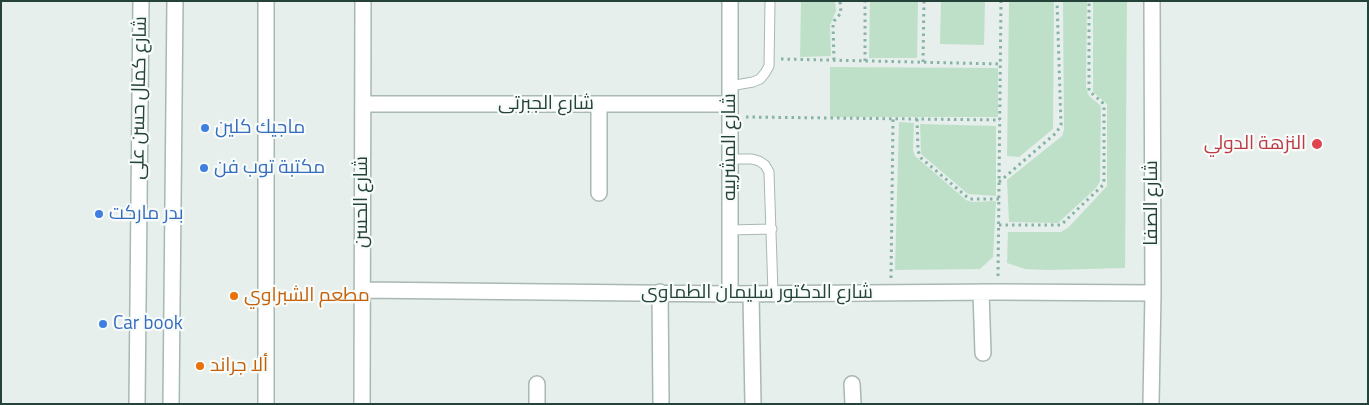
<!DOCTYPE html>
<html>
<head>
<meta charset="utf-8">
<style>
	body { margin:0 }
	#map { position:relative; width:1369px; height:405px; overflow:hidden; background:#e6efeb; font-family:"Titillium Web",sans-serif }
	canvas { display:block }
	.frame { position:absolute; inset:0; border:2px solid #24423a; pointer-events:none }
</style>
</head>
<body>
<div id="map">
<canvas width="1369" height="405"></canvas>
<div class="frame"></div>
</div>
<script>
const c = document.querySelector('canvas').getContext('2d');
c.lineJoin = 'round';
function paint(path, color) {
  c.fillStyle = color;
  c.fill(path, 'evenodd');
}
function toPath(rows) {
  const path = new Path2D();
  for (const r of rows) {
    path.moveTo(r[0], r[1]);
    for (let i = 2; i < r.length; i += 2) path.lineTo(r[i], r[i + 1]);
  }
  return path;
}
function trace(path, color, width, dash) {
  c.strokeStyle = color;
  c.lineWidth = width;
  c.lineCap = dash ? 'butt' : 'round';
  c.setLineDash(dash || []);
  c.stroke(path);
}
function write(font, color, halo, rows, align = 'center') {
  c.font = font + ' "Titillium Web",Cairo,sans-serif';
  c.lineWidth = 4.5;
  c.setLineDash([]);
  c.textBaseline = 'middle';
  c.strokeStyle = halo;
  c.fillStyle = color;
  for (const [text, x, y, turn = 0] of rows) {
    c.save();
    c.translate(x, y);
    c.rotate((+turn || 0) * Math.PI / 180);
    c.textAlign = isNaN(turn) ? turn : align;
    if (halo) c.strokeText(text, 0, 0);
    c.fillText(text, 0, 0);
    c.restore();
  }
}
const green = toPath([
	[801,1,835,1,836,11,830,25,831,56,800,57],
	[870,1,918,1,917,58,869,58],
	[941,1,985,1,984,45,940,44],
	[1009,1,1054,1,1053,129,1019,157,1007,156],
	[1063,1,1087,1,1086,88,1089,96,1101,106,1100,181,1098,185,1095,189,1058,223,1009,222,1007,180,1062,136,1064,130],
	[1093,1,1127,1,1125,268,1048,270,1025,269,1007,263,1008,232,1061,232,1069,227,1107,186,1107,104,1093,92],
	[830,67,998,68,998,117,830,117],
	[899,122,914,123,913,150,915,156,966,200,972,202,996,201,993,257,980,269,895,270],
	[920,124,996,126,996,196,968,194,921,154]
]);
const path = toPath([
	[781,59,1001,64],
	[834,60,833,25,834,21,841,13,840,1],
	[865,61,865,1],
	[923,62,924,1],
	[746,117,1000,120],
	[917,119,918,151,921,158,967,197,970,199,999,199],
	[999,182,1056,133,1061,125,1057,1],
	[999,225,1061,225,1103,185,1104,180,1104,106,1102,102,1089,91,1089,1],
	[998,276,1001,1],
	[891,278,893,119]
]);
const lane = toPath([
	[730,86,753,82,760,79,765,73,769,66,770,1],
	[730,159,752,159,759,161,765,165,769,172,773,293],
	[730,230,772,229]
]);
const street = toPath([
	[363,104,730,104],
	[599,104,599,193],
	[362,290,730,294,998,292,1153,293],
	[660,292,661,401],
	[981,292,983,353],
	[730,294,730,1],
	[751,294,753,404],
	[852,384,853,404],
	[137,404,141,1],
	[171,404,175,1],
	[266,404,266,1],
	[362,404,363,1],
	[537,404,537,384],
	[1151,404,1153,293,1152,1]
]);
const markers = [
	[205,128,5,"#3f7fe0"],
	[1317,144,6,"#e0444e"],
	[204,168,5,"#3f7fe0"],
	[99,214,5,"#3f7fe0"],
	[234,296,5,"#e8710a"],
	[103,324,5,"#3f7fe0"],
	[200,366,5,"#e8710a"]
];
const streetNames = [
	["شارع كمال حسن على",140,98,-89],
	["شارع الجبرتى",546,104],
	["شارع المشربيه",730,147,-90],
	["شارع الحسن",362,202,-90],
	["شارع الصفا",1152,203,-90],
	["شارع الدكتور سليمان الطماوى",757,293]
];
const shopNames = [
	["ماجيك كلين",215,128],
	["مكتبة توب فن",214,168],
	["بدر ماركت",109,214],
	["Car book",113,324]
];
const healthNames = [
	["النزهة الدولي",1306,144]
];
const foodNames = [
	["مطعم الشبراوي",244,296],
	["ألا جراند",210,366]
];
paint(green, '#bfe0c8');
trace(lane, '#a8b8b2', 11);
trace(street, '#a8b8b2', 18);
trace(path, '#86b3a5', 3, [2.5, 4]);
trace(lane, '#fff', 9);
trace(street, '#fff', 15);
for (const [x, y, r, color] of markers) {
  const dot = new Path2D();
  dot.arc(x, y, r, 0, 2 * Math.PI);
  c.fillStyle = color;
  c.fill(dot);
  trace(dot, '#f7fbf9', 2);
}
write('19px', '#24423a', '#f7fbf9', streetNames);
write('19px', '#366cbe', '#f7fbf9', shopNames, 'left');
write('19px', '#be3a42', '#f7fbf9', healthNames, 'right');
write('19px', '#c56008', '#f7fbf9', foodNames, 'left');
</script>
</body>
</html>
